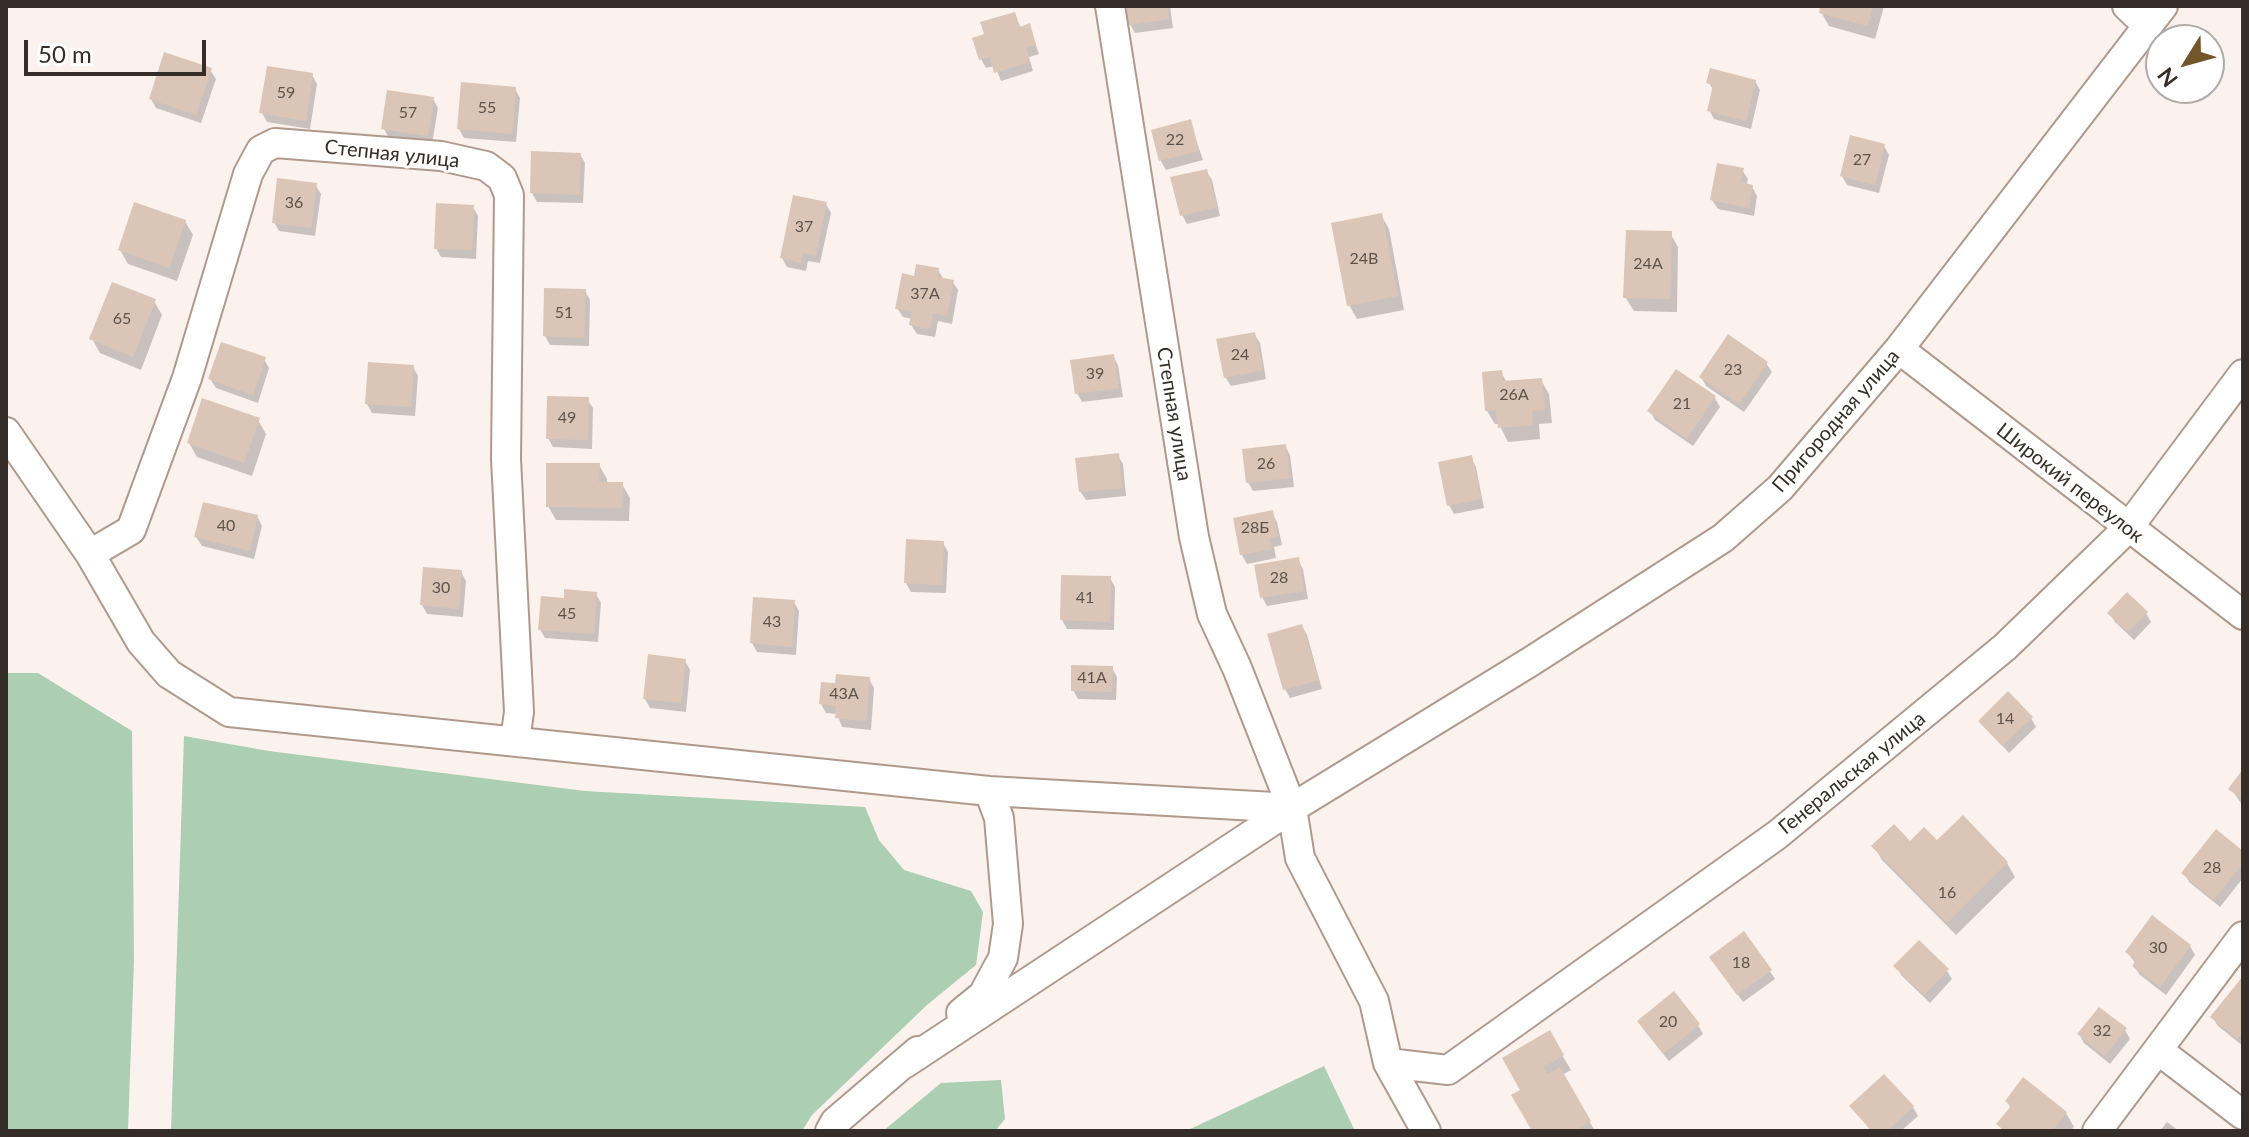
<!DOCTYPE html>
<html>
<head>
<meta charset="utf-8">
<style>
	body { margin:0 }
	#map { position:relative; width:2249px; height:1137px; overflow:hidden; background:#fcf2ed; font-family:Lato,sans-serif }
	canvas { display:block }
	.frame { position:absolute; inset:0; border:8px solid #352d28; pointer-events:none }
	.north { position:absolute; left:2145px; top:24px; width:80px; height:80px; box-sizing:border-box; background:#fff; border:2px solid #aeaba9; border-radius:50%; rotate:233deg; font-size:22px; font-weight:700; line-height:32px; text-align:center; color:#352d28 }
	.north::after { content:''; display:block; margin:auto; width:28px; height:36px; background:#725629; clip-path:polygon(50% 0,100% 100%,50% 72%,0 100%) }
	.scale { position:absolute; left:24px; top:40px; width:182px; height:36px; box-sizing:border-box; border:4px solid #352d28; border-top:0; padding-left:10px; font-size:24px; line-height:28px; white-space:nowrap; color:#352d28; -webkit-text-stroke:6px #fff; paint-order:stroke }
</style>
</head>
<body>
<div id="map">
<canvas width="2249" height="1137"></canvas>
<div class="frame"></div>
<div class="north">N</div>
<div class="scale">50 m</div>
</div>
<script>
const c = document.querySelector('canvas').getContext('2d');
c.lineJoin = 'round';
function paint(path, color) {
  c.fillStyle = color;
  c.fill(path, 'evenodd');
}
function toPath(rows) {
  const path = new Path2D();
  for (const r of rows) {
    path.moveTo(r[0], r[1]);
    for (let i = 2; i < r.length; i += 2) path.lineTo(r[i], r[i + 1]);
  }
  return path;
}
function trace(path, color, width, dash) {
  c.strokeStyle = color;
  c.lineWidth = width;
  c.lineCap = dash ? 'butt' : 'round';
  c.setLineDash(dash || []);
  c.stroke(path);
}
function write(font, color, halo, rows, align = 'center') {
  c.font = font + ' Lato,sans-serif';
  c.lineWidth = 6;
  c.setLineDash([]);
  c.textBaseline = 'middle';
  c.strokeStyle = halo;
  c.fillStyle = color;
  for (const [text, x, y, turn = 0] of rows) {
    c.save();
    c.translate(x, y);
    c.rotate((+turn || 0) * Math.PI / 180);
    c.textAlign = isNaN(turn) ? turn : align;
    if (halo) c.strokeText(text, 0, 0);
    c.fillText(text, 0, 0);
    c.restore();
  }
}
const green = toPath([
	[6,673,38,673,132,731,134,960,128,1131,6,1131],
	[184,736,269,751,585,791,865,807,879,840,904,870,971,891,983,912,976,965,927,1005,812,1115,802,1131,171,1131],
	[1324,1066,1355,1131,1186,1131],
	[1001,1080,1005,1119,995,1131,883,1131,941,1083]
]);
const shadow = toPath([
	[1128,6,1170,6,1173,28,1135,33,1130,24],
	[1822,6,1884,6,1875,39,1829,26,1821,12],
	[1014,14,1021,28,1029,26,1039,54,1029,57,1033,71,1001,81,995,66,986,68,981,59,986,35],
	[210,70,216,79,201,123,156,108,151,99],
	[312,75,317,84,310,129,267,122,262,113],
	[1755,81,1760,90,1751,129,1714,119,1709,110,1714,91,1709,83],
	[515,89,520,98,516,142,464,138,459,129],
	[433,99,438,108,432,144,389,138,384,129],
	[1190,122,1203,160,1166,170,1161,161,1154,131],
	[1884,146,1889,155,1879,193,1847,185,1842,176],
	[580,154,585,163,583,203,537,202,532,193],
	[1742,170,1748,179,1746,185,1752,187,1757,196,1754,216,1718,209,1712,200],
	[1206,171,1212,180,1220,216,1187,224,1182,215],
	[315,184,321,194,315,236,279,231,274,222],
	[826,204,831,213,820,263,808,261,806,271,787,267,782,258],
	[473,207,478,216,476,259,441,257,436,248],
	[1381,215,1389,229,1404,310,1357,319,1349,305],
	[185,221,193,235,177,281,128,264,120,250],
	[1670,233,1678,247,1677,312,1634,311,1625,297],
	[938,270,944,280,952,281,958,290,952,324,938,321,935,337,917,334,911,325,912,319,903,317,897,308,916,278],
	[585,291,590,300,589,346,550,345,545,336],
	[154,301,162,315,141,370,100,353,92,339],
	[1254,334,1260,343,1266,379,1231,386,1225,377],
	[1113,356,1118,365,1123,397,1082,402,1077,393],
	[264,359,269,368,258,403,216,388,210,379],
	[1766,363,1772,372,1744,412,1706,386,1701,377],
	[413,367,418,376,415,416,372,413,367,404],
	[1501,372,1507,383,1541,380,1549,394,1552,423,1539,424,1540,439,1508,442,1499,424,1495,424,1487,411],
	[1715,398,1720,407,1693,446,1655,420,1650,411],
	[587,399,593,408,592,449,553,447,548,438],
	[258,420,266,434,252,476,197,457,189,443],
	[1285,446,1290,455,1294,487,1253,491,1248,482],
	[1118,456,1123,464,1126,496,1086,500,1080,491],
	[1471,458,1476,467,1484,508,1454,514,1449,505],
	[599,465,607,479,607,484,622,484,630,498,629,521,556,520,548,506],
	[1272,513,1277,522,1282,545,1274,547,1276,558,1247,564,1242,555],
	[257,516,262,526,254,559,202,546,196,537],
	[943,543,948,552,946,593,911,592,906,583],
	[1298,560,1303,569,1308,599,1267,606,1262,597],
	[461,572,466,581,463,617,427,614,422,605],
	[1110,578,1115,587,1114,630,1067,629,1062,620],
	[596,594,601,603,598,642,545,638,540,629],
	[794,602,799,611,796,655,757,652,752,643],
	[2110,613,2146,613,2151,622,2134,640,2115,622],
	[1302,626,1307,635,1322,689,1290,698,1285,689],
	[685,661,690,670,686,712,650,708,645,699],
	[1112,668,1117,677,1116,700,1078,699,1073,690],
	[869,679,874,688,871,730,842,727,837,714,826,713,821,704,837,686],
	[2031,718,2036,727,2009,753,1980,721],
	[2243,772,2243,806,2231,789],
	[1963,818,2007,863,2015,877,1956,935,1882,860,1874,846,1937,843],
	[2243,854,2243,878,2220,907,2189,882,2184,873],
	[2190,946,2195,955,2166,995,2140,975,2134,966,2136,964,2127,952],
	[1717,966,1770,971,1775,979,1743,1002],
	[1896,966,1947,971,1952,979,1930,1003,1901,975],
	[2243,979,2243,1046,2218,1026,2213,1018],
	[1698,1025,1703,1034,1669,1061,1644,1030],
	[2125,1030,2130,1039,2110,1064,2084,1043,2079,1034],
	[1549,1033,1571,1070,1562,1075,1595,1131,1535,1131,1523,1091],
	[2007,1101,2066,1113,2074,1127,2070,1131,2003,1131,1999,1125,2011,1109],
	[1852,1107,1913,1107,1918,1116,1901,1131,1871,1131],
	[2167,1122,2179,1131,2160,1131]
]);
const building = toPath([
	[1126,6,1167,6,1169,19,1128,25],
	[1820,6,1873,6,1868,26,1819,13],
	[1015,12,1020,27,1030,23,1036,45,1026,48,1030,62,994,73,990,57,979,60,972,38,984,34,980,22],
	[164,52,212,68,196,115,149,99],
	[267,66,313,73,306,121,259,113],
	[1710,68,1756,80,1746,121,1707,111,1713,85,1706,83],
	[461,82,516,87,512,134,457,129],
	[387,90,434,97,428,136,381,129],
	[1191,119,1199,151,1159,161,1151,130],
	[1850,135,1885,144,1875,185,1840,176],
	[531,151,581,153,579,195,530,193],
	[1717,163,1744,168,1741,182,1753,185,1749,208,1710,200],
	[1207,169,1217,207,1180,216,1170,177],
	[277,178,317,183,311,228,272,223],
	[793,195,827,202,816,255,803,253,801,263,780,258],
	[134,202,186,220,169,268,118,250],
	[436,203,474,205,472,250,434,249],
	[1382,213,1398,296,1347,306,1331,223],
	[1626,230,1672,231,1670,299,1623,298],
	[916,264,939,268,938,277,954,280,947,316,933,313,930,329,909,325,912,311,895,309,902,273,914,276],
	[112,282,156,299,133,357,89,339],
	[544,288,586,289,584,338,543,336],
	[1255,332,1263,370,1224,378,1216,339],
	[1728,334,1768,362,1739,404,1699,377],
	[221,342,266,357,253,395,208,379],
	[1114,354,1119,388,1075,394,1070,360],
	[368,362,414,365,411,407,365,404],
	[1676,369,1716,396,1687,439,1647,411],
	[1502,370,1503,381,1542,378,1545,410,1532,411,1533,425,1498,428,1496,410,1485,411,1482,372],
	[547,396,589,397,588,440,546,439],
	[202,398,260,418,244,463,187,443],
	[1286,444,1290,478,1246,483,1242,449],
	[1119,453,1122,488,1079,492,1075,458],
	[1472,455,1481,499,1447,506,1438,462],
	[546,463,600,463,599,482,623,482,622,508,546,507],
	[203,502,258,515,250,551,194,537],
	[1273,510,1278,537,1270,538,1272,549,1240,555,1233,518],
	[906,539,944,541,942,585,904,583],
	[1299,557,1304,591,1260,598,1254,565],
	[423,567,462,570,459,609,420,605],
	[1061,575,1111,576,1110,622,1060,620],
	[564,589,597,592,594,634,538,630,541,596,564,598],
	[2127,592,2148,612,2128,632,2107,613],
	[753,597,795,600,792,647,750,643],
	[1302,624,1319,680,1283,690,1267,634],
	[648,654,686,659,681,703,643,699],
	[1071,665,1113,666,1112,692,1071,691],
	[836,674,870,677,866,721,835,718,836,706,819,704,821,682,835,683],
	[2008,691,2033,717,2002,746,1978,721],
	[2243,769,2243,800,2228,789],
	[1963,815,2008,862,1947,923,1871,846,1894,824,1910,841,1924,827,1937,840],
	[2216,829,2243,851,2243,863,2214,900,2181,873],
	[2152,915,2191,945,2160,987,2132,966,2136,960,2125,952],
	[1744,931,1772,970,1737,995,1709,957],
	[1919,940,1949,969,1924,995,1893,966],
	[2243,976,2243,1032,2237,1039,2210,1017],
	[1674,991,1700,1024,1663,1054,1637,1021],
	[2099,1007,2127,1028,2105,1056,2077,1034],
	[1550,1030,1564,1055,1544,1067,1548,1074,1560,1067,1591,1121,1574,1131,1532,1131,1511,1095,1520,1090,1502,1058],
	[1884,1074,1914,1106,1887,1131,1872,1131,1849,1106],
	[2023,1077,2067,1112,2052,1131,2005,1131,1996,1124,2011,1106,2005,1101]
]);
const street = toPath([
	[1110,6,1194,537,1212,614,1237,668,1292,808,1300,858,1374,1001,1388,1063,1426,1131],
	[2127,6,2148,26],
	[1899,349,2243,615],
	[6,432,90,554,141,642,169,674,229,712,989,791,1292,808],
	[90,554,131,530,187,378,248,174,261,150,275,143,441,156,486,166,502,178,509,195,506,459,519,712,515,741],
	[961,1013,983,995,1003,958,1008,924,999,818,989,791],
	[2158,1050,2243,1115],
	[1388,1063,1448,1070,1777,835,2005,647,2128,528,2243,374],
	[904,1064,1292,808,1530,662,1723,538,1780,488,1899,349,2163,6],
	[830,1131,835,1122,918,1051],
	[2097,1131,2243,936]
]);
const numberNames = [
	["59",286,93],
	["55",487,108],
	["57",408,113],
	["22",1175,140],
	["27",1862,160],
	["36",294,203],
	["37",804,227],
	["24В",1364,259],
	["24А",1648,264],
	["37А",925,294],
	["51",564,313],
	["65",122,319],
	["24",1240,355],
	["23",1733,370],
	["39",1095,374],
	["26А",1514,395],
	["21",1682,404],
	["49",567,418],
	["26",1266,464],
	["40",226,526],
	["28Б",1255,528],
	["28",1279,578],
	["30",441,588],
	["41",1085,598],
	["45",567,614],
	["43",772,622],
	["41А",1092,678],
	["43А",844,694],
	["14",2005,719],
	["28",2212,868],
	["16",1947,893],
	["30",2158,948],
	["18",1741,963],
	["20",1668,1022],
	["32",2102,1031]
];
const streetNames = [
	["Степная улица",392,154,6],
	["Степная улица",1174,414,81],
	["Пригородная улица",1836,421,-49],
	["Широкий переулок",2070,483,38],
	["Генеральская улица",1852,773,-39]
];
paint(green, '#acceb2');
paint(shadow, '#0003');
paint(building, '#dbc5b7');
trace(street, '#af998d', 32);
trace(street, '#fff', 28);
write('16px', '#5e534c', null, numberNames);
write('20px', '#352d28', '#fff', streetNames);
</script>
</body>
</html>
